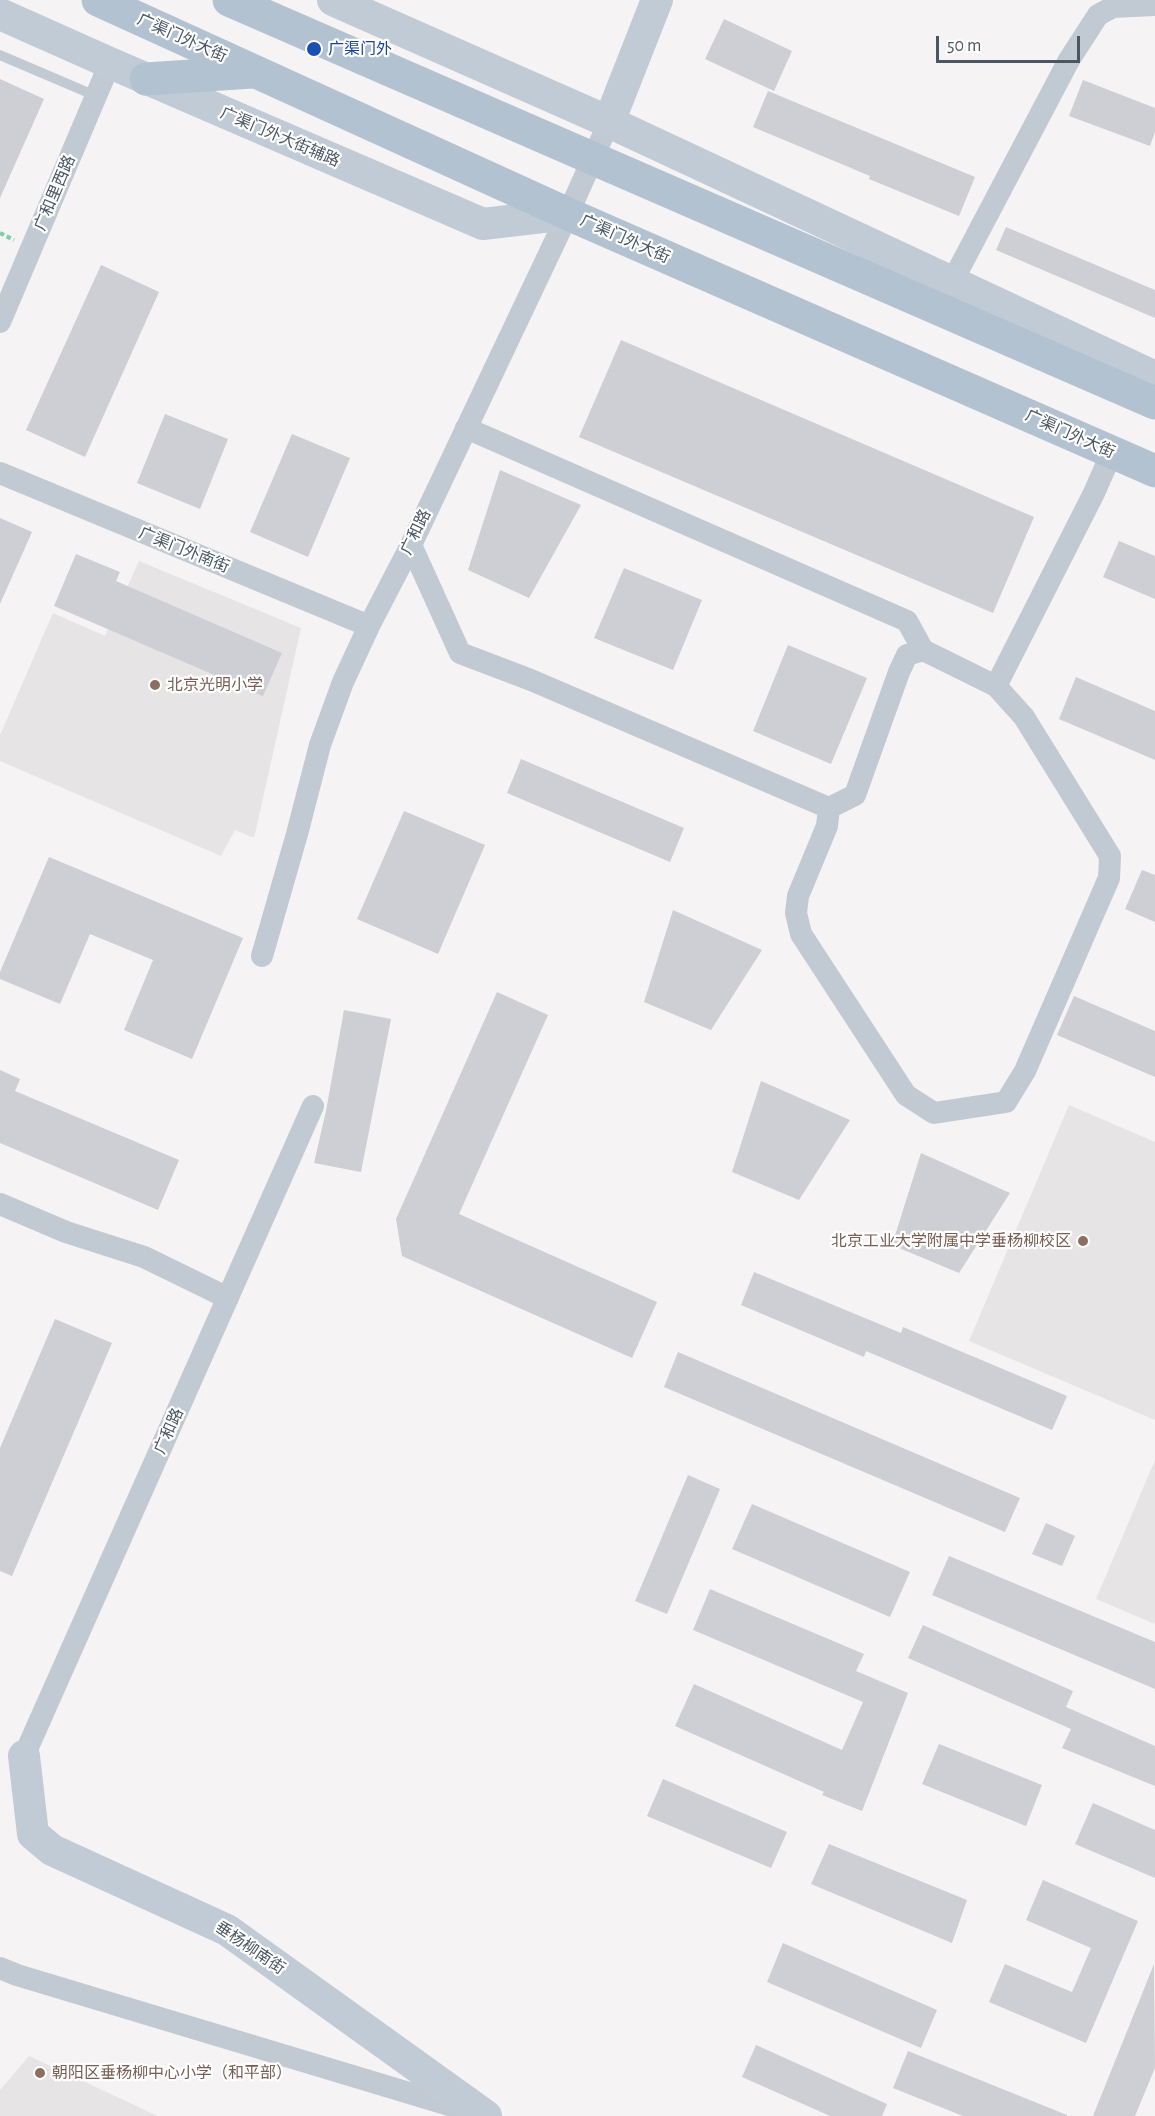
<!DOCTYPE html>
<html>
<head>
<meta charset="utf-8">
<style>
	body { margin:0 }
	#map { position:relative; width:1155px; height:2116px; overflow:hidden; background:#f5f3f3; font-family:"Alegreya Sans",sans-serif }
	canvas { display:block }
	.scale { position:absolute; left:936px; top:36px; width:144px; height:27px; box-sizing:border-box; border:3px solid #4a5661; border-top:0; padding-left:8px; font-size:18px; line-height:21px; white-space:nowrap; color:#4a5661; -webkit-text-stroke:4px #fff; paint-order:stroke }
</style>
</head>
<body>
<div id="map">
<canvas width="1155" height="2116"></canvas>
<div class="scale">50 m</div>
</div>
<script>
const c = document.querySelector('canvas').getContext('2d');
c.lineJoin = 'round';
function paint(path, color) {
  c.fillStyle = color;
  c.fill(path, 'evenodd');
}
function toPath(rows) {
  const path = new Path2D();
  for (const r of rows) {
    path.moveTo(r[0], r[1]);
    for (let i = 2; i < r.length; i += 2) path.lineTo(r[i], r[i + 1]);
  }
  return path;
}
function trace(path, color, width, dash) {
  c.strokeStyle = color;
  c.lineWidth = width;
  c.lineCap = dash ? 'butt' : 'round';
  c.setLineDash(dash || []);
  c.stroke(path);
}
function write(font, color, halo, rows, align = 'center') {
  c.font = font + ' "Alegreya Sans","Noto Sans SC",sans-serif';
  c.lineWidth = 4.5;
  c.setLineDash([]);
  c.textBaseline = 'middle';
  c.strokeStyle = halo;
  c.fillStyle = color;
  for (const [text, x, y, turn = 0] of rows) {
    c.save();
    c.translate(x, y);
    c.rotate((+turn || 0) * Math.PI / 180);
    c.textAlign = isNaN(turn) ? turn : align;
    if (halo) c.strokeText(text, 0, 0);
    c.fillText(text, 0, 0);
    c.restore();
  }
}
const education = toPath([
	[139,561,301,628,254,838,235,830,221,856,0,761,0,735,53,613,105,636],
	[1069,1105,1155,1142,1155,1420,969,1341],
	[1155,1460,1155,1624,1096,1599],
	[29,2056,158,2116,0,2116,0,2090]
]);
const building = toPath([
	[724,19,792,51,774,91,705,59],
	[0,79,44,99,0,198],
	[1083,80,1155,108,1155,132,1150,146,1069,116],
	[768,91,975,177,959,216,869,179,870,176,753,127],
	[1006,227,1155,290,1155,318,996,250],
	[101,265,159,292,85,457,26,430],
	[621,340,1034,517,993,613,579,437],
	[165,414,228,439,200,509,137,483],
	[292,434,350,458,308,557,250,532],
	[500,470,581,505,529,598,468,570],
	[0,518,32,532,0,604],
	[1119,541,1155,556,1155,599,1103,577],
	[76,554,120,572,116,581,282,653,263,696,54,606],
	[624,568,702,600,673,670,594,638],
	[788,645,867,678,831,764,753,731],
	[1076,677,1155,711,1155,760,1059,719],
	[521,759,684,828,670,862,507,793],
	[404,811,485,845,438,954,357,919],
	[49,857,243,938,192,1059,124,1030,153,960,90,934,60,1004,0,979,0,972],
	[1142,870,1155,875,1155,922,1125,909],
	[673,910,762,950,711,1030,644,1002],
	[497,992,548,1015,459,1214,657,1302,632,1358,402,1256,396,1219],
	[1074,996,1155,1031,1155,1077,1057,1035],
	[344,1010,391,1019,361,1172,314,1163,326,1111],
	[0,1070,20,1079,15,1091,179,1160,158,1210,0,1143],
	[761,1081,850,1120,799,1200,732,1172],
	[921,1153,1010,1193,959,1273,892,1245],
	[754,1272,901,1333,903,1327,1067,1396,1052,1430,866,1351,864,1357,741,1305],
	[55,1319,112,1343,12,1576,0,1571,0,1448],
	[678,1352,1020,1498,1005,1532,664,1387],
	[688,1475,720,1489,667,1614,635,1601],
	[752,1504,910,1572,890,1617,732,1549],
	[1046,1523,1075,1536,1062,1566,1032,1554],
	[949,1556,1155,1642,1155,1689,932,1595],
	[710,1589,864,1654,856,1671,908,1693,862,1811,822,1795,824,1792,675,1726,694,1684,842,1750,863,1702,693,1630],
	[923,1625,1073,1691,1066,1707,1155,1746,1155,1786,1062,1748,1071,1729,908,1658],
	[939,1744,1042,1785,1026,1826,922,1784],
	[663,1779,787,1832,771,1868,647,1816],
	[1093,1803,1155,1830,1155,1878,1075,1844],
	[829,1844,967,1900,952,1943,811,1884],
	[1043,1880,1138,1921,1086,2043,989,2002,1005,1964,1072,1992,1091,1948,1026,1920],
	[783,1943,937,2010,921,2048,767,1982],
	[1154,1964,1155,2068,1135,2116,1093,2116],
	[756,2045,887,2104,882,2116,830,2116,742,2077],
	[908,2051,1067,2115,1067,2116,963,2116,893,2088]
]);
const path = toPath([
	[0,233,14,240]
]);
const lane = toPath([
	[0,55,96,96]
]);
const street = toPath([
	[952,282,1069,60,1098,15,1113,7,1155,5],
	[0,322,110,63],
	[466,428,907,621,923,650],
	[0,473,369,626],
	[411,545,460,653,531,680,829,808,855,795,899,672,907,655,923,650,996,686,1024,717,1110,856,1109,878,1025,1071,1006,1102,934,1113,906,1095,801,934,796,913,798,896,827,826,829,808],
	[996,686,1094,493,1112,452],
	[262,956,297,834,320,745,343,682,369,626,411,545,568,214,609,122],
	[0,1204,66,1232,144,1257,228,1298],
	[24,1756,313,1106],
	[0,1968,17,1975,469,2111]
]);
const secondary = toPath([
	[333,0,609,122,1155,377],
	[0,14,110,63,483,224,568,214],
	[609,122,657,0],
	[24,1756,33,1834,52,1850,227,1930,486,2116]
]);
const primary = toPath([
	[98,0,568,214,1155,471],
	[229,0,1155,403],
	[146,79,252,72]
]);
const markers = [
	[314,49,8,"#1a4fb4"],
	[155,685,6,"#8d6e63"],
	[1083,1241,6,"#8d6e63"],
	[40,2073,6,"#8d6e63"]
];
const streetNames = [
	["广渠门外大街",182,38,24],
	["广渠门外大街辅路",280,137,23],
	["广和里西路",55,193,-67],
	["广渠门外大街",625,239,24],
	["广渠门外大街",1070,434,24],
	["广和路",416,532,-64],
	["广渠门外南街",184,550,22],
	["广和路",169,1431,-66],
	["垂杨柳南街",250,1948,34]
];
const transitNames = [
	["广渠门外",328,49]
];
const educationNames = [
	["北京光明小学",167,685],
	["北京工业大学附属中学垂杨柳校区",1071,1241,"right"],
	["朝阳区垂杨柳中心小学（和平部）",52,2073]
];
paint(education, '#e6e4e5');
paint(building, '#cdcfd5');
trace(path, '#7ad0a6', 4, [4.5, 3]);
trace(lane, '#c1cad2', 10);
trace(street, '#c1cad2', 22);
trace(secondary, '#c1cbd6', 32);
trace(primary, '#b3c2d1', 33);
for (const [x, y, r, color] of markers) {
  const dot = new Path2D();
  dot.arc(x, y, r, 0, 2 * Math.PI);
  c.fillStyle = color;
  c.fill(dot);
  trace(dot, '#fff', 2);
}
write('16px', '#4a5661', '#fff', streetNames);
write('16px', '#164399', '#fff', transitNames, 'left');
write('16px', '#785e54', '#fff', educationNames, 'left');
</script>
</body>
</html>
